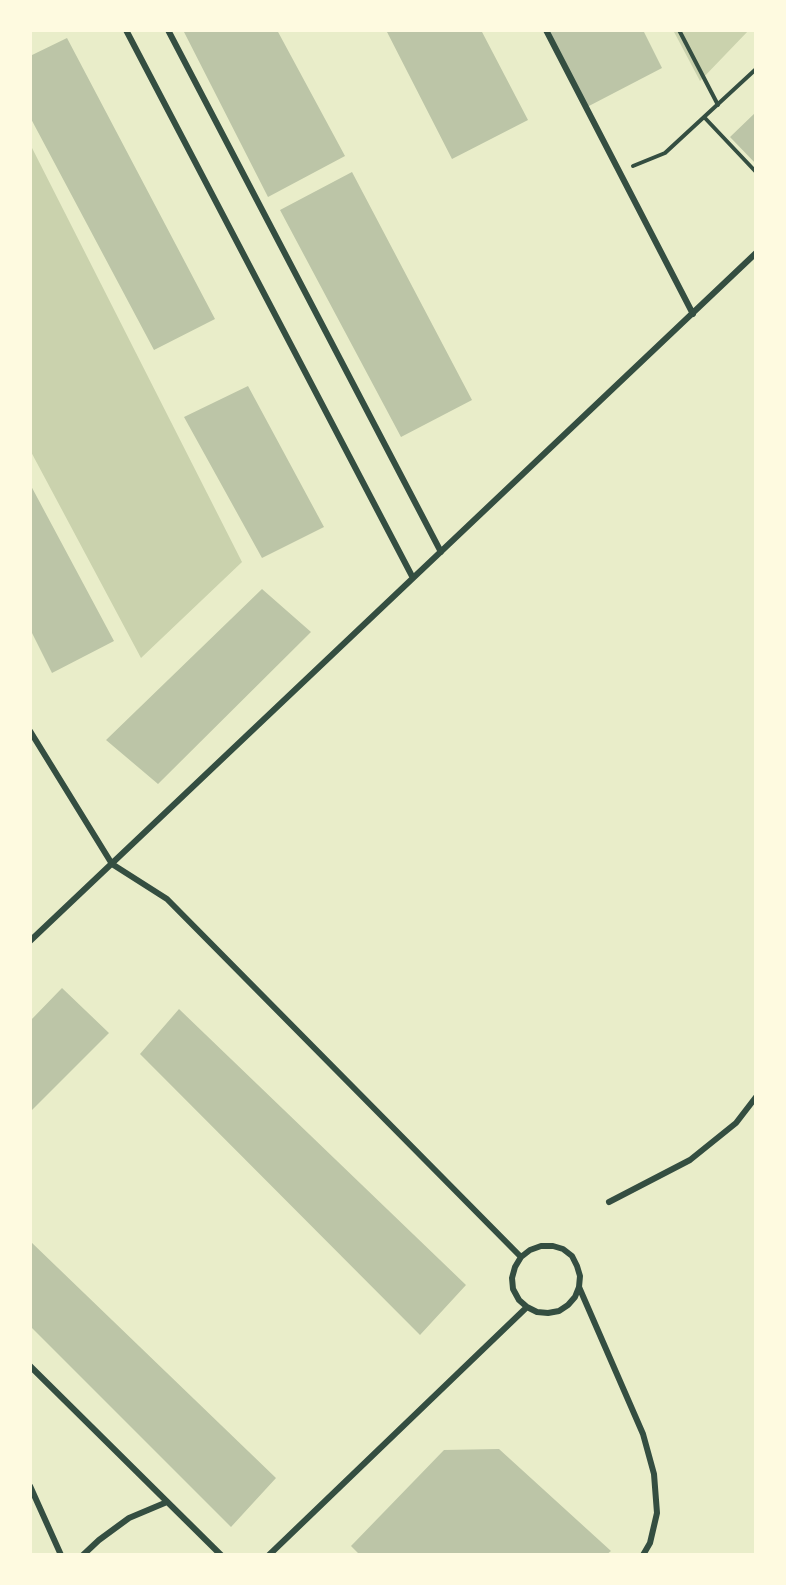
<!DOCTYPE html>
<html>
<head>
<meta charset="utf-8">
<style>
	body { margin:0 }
	#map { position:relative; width:786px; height:1585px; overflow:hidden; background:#e9edc9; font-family:"Nunito Sans",sans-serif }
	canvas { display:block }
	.frame { position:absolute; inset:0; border:32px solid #fefae0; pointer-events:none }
</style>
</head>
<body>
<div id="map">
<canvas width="786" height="1585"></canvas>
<div class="frame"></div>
</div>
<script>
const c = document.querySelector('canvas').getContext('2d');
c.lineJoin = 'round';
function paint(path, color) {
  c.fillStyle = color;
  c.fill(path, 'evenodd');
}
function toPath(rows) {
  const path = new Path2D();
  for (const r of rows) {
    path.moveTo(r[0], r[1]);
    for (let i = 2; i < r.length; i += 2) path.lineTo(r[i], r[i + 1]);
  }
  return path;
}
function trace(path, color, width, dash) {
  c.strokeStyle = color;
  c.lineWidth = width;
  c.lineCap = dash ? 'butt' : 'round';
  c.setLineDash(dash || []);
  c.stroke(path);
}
const green = toPath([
	[673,30,749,30,700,81],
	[30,144,242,562,141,658,30,450]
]);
const building = toPath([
	[183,30,277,30,345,156,268,197],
	[386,30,481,30,528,120,452,159],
	[548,30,643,30,662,68,587,107],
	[67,38,215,319,154,350,30,117,30,56],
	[756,112,756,164,730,137],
	[352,172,472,400,401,437,280,210],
	[248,386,324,527,262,558,184,417],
	[30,484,114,641,52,673,30,629],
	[262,589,311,632,158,784,106,740],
	[62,988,109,1033,30,1112,30,1021],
	[179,1009,466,1285,420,1335,140,1054],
	[30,1241,276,1478,231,1527,30,1326],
	[499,1449,611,1551,606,1555,360,1555,351,1546,444,1450]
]);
const path = toPath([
	[679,30,718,105],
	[704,117,756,172],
	[633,166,665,153,756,69]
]);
const minor = toPath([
	[126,30,413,578],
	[168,30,441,552],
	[546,30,693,314],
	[30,731,112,864,167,899,521,1257],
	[30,941,756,253],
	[609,1202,690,1160,736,1123,756,1097],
	[579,1287,575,1297,568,1305,559,1311,548,1313,537,1312,527,1307,519,1300,513,1289,512,1278,515,1267,521,1257,530,1250,541,1246,553,1246,563,1249,572,1256,577,1266,580,1276,579,1287,643,1434,654,1474,657,1513,650,1543,643,1555],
	[30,1366,221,1555],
	[30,1486,61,1555],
	[83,1555,99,1540,129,1518,167,1502],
	[269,1555,527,1307]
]);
paint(green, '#cad2ad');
paint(building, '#bcc5a7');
trace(path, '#344e41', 4);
trace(minor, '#344e41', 6);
</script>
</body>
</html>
